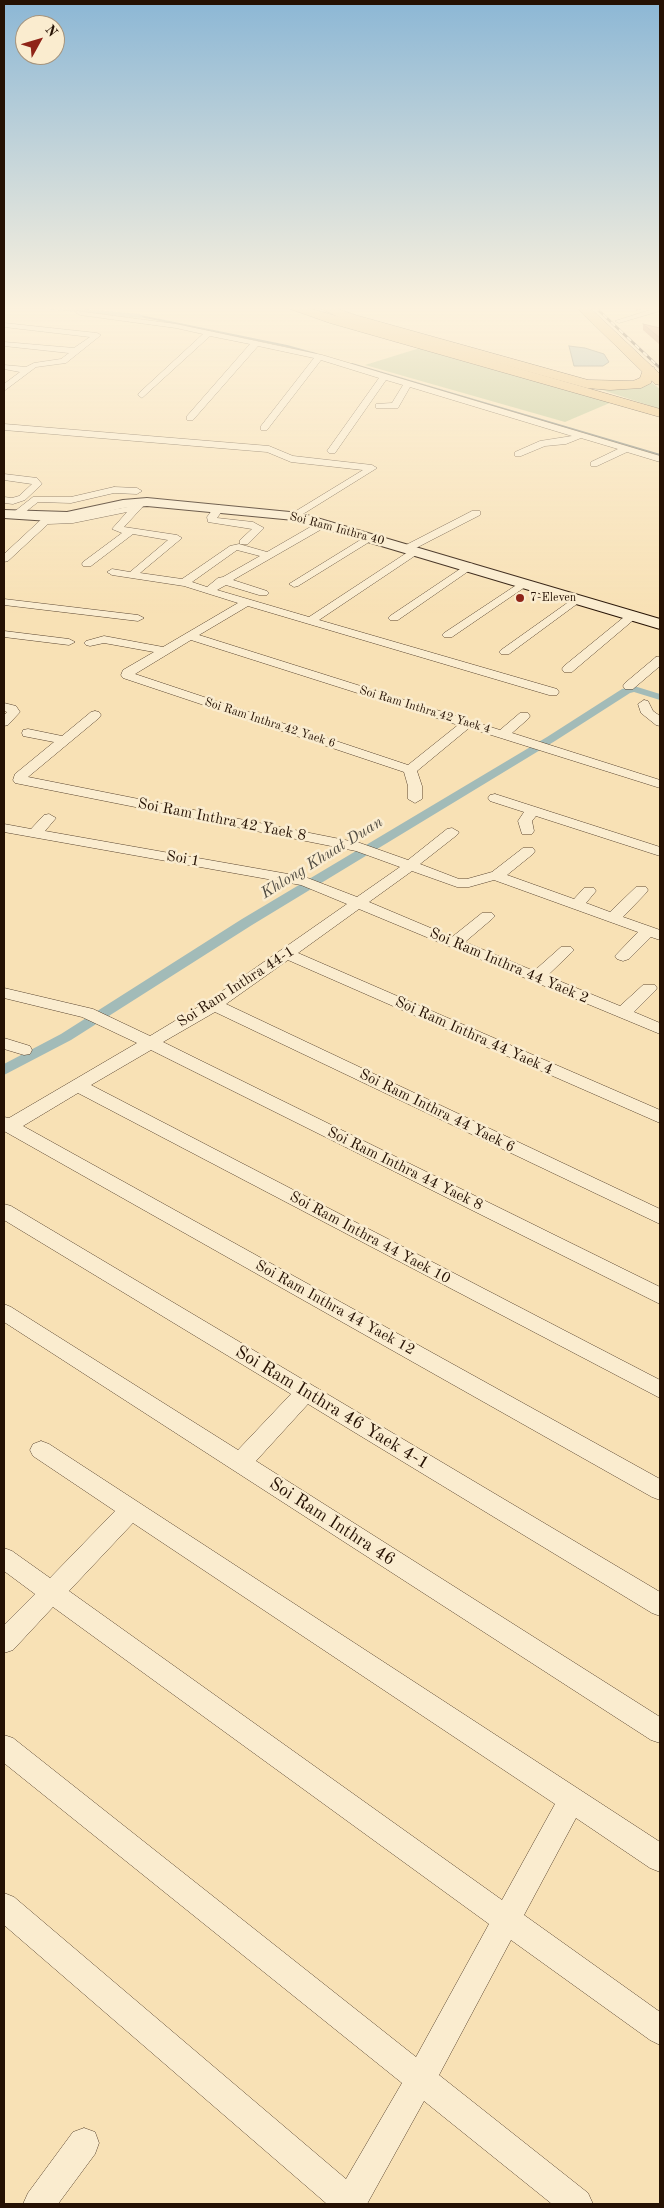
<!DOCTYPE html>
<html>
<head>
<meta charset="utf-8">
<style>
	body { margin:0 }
	#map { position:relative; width:664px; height:2208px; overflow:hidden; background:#f8e1b5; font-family:"Old Standard TT",serif }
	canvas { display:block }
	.frame { position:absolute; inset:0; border:5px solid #251103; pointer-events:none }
	.north { position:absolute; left:15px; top:15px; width:50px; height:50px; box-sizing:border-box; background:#faeccf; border:1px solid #a5947d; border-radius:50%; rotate:51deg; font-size:14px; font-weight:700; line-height:20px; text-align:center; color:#251103 }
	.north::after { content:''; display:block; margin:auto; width:18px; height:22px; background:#8f2418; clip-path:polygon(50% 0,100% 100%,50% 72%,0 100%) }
</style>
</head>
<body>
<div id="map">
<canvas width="664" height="2208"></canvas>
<div class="frame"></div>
<div class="north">N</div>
</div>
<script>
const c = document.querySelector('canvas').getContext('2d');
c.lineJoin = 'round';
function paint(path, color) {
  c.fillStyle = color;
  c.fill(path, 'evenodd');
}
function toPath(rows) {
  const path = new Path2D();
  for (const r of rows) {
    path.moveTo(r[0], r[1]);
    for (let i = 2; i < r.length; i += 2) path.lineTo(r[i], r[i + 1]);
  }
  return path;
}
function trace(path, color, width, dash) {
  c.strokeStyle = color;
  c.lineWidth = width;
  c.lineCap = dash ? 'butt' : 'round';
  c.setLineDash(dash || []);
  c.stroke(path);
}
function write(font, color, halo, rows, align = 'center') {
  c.font = font + ' "Old Standard TT",serif';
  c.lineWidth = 5;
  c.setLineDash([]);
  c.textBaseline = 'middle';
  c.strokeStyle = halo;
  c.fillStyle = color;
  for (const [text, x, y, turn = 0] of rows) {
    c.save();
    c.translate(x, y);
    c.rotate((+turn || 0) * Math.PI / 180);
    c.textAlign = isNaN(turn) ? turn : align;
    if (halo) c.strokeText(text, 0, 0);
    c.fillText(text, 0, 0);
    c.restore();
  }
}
const green = toPath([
	[423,347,612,402,565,422,365,365],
	[652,383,660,389,660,409,596,388,645,386]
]);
const water = toPath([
	[569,346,585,348,604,354,609,362,603,366,574,366,569,346]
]);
const stream = toPath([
	[140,316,287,346,316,354],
	[352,364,660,455]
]);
const canal = toPath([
	[41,307,63,307,140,314,143,316,140,318,44,309,41,307],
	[634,686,660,694,660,700,634,692,630,693,555,741,252,925,71,1040,4,1075,4,1064,61,1034,242,919,547,737,622,689,634,686]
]);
const street = toPath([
	[659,307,660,311,619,323,615,321,659,307],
	[77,311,176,324,322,355,660,456,660,462,627,452,597,466,591,466,591,462,618,449,581,438,566,444,545,446,521,456,515,456,515,452,540,441,572,436,410,387,398,408,376,408,376,404,392,403,403,385,386,380,335,453,329,453,327,451,379,378,321,360,267,430,261,430,261,426,314,358,258,346,193,420,187,420,187,416,250,344,210,336,142,398,138,395,139,393,203,334,176,328,80,315,76,313,77,311],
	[4,323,97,333,101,335,66,363,36,367,4,391,4,384,20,372,4,369,4,365,26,367,34,363,61,359,69,353,4,346,4,342,74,348,90,337,4,327,4,323],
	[4,424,269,446,293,456,372,465,377,468,295,519,291,518,291,514,363,470,291,462,267,452,4,430,4,424],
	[4,474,37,478,42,484,25,500,13,504,4,503,4,497,12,498,19,496,32,484,4,480,4,474],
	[114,487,137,488,142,491,137,494,114,493,71,503,38,502,19,517,11,517,10,515,33,497,71,497,114,487],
	[142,499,147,502,124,527,177,535,182,538,140,573,182,579,230,546,239,544,267,552,319,522,327,522,327,526,233,580,267,591,269,593,267,595,259,595,226,585,217,590,309,617,411,550,404,550,404,546,472,511,480,511,480,515,416,548,422,551,319,620,557,689,559,692,557,695,549,695,248,606,199,635,500,730,520,713,528,713,530,716,528,719,512,733,660,780,660,788,469,728,417,771,422,786,422,799,415,803,408,799,408,786,404,772,123,678,121,675,123,670,154,652,104,643,90,646,86,645,84,643,86,641,104,636,163,647,238,603,184,586,112,575,107,572,112,569,130,572,168,540,133,534,91,566,83,566,82,564,83,562,122,533,112,529,127,512,73,523,48,524,8,561,4,562,4,554,46,515,54,515,55,518,73,517,133,506,142,499],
	[237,550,260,556,223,577,218,578,207,587,192,582,237,550],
	[191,640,458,725,408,765,135,674,191,640],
	[219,505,224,508,217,518,253,522,264,528,248,544,240,544,240,540,252,529,208,522,207,517,215,506,219,505],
	[370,534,375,537,374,539,298,586,294,587,289,584,370,534],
	[469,563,473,564,474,566,473,568,398,620,390,620,388,618,390,616,469,563],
	[524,580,528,581,529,583,528,585,452,637,444,637,442,635,444,633,524,580],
	[577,596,581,597,583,599,581,601,509,654,501,654,499,652,501,650,577,596],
	[4,599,138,615,144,618,138,621,4,605,4,599],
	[633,612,637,613,639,615,637,617,572,672,564,672,562,669,564,666,629,613,633,612],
	[4,631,69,639,75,642,69,645,4,637,4,631],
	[656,657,660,657,660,666,633,689,625,689,623,686,625,683,656,657],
	[644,700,648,701,653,711,660,716,660,726,656,725,641,713,638,704,644,700],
	[4,703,16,706,20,712,8,725,4,726,4,715,7,712,4,711,4,703],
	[95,711,99,712,101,715,99,718,28,777,360,843,408,860,447,829,452,828,459,832,457,835,420,864,459,879,467,879,492,872,523,848,533,848,535,851,533,854,507,875,574,899,584,888,594,888,596,891,586,903,610,912,636,887,646,887,648,890,646,893,623,917,660,930,660,940,651,937,629,959,623,961,617,959,615,956,638,932,494,880,469,887,457,887,412,871,369,902,452,937,482,913,492,913,495,916,492,919,465,942,534,971,561,947,571,947,574,950,571,953,547,976,620,1006,643,985,655,985,657,988,655,991,634,1012,660,1023,660,1034,359,909,298,953,660,1110,660,1123,288,960,226,1004,660,1209,660,1224,215,1012,163,1042,660,1287,660,1304,151,1050,91,1085,660,1380,660,1398,78,1093,23,1126,660,1479,660,1500,652,1497,4,1131,4,1117,9,1118,137,1043,82,1017,4,998,4,988,93,1009,150,1036,208,1001,347,904,301,885,4,832,4,824,31,829,44,815,49,814,56,818,45,831,305,877,357,897,400,867,356,851,15,783,13,780,15,774,54,742,23,736,22,733,23,730,28,729,62,736,91,712,95,711],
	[495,794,660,847,660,856,536,816,532,821,534,831,532,834,522,834,518,821,524,812,490,801,488,798,490,795,495,794],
	[4,1038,30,1046,32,1050,30,1054,24,1055,4,1049,4,1038],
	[4,1204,11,1206,660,1592,660,1616,652,1613,308,1404,256,1461,660,1717,660,1743,651,1740,4,1322,4,1304,11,1307,238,1450,291,1394,4,1220,4,1204],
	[41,1441,49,1444,660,1842,660,1872,650,1868,576,1818,524,1915,660,2012,660,2045,650,2040,511,1940,439,2075,588,2193,593,2204,552,2204,424,2101,367,2204,327,2204,4,1925,4,1893,14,1897,346,2179,402,2083,4,1763,4,1735,13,1738,416,2057,489,1924,53,1607,13,1650,4,1653,4,1625,35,1594,4,1571,4,1548,12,1551,50,1578,115,1511,33,1456,30,1450,33,1444,41,1441],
	[133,1523,555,1804,502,1900,69,1591,133,1523],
	[84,2128,95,2132,99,2143,95,2154,58,2204,23,2204,28,2193,73,2132,84,2128]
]);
const secondary = toPath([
	[147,498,300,513,660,619,660,629,294,520,147,506,123,508,67,520,50,521,4,518,4,510,67,512,123,500,147,498]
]);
const primary = toPath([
	[288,307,305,307,660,409,660,417,330,323,290,309,288,307],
	[576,307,589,307,660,374,660,385,655,384,576,307]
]);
const highway = toPath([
	[317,307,333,307,355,315,588,380,633,381,640,378,644,367,654,367,655,370,651,383,641,388,610,390,587,388,347,321,317,307]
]);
const rail = toPath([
	[595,307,660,368]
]);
const wall = toPath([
	[643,324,660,328,660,345,643,330]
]);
const shadedWall = toPath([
	[636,307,649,307,636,311]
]);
const building = toPath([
	[643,324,660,328,660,338,643,324]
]);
const markers = [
	[520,598,5,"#8f2418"]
];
const farStreetnames = [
	["Soi Ram Inthra 40",337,529,15],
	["Soi Ram Inthra 42 Yaek 4",425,710,17],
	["Soi Ram Inthra 42 Yaek 6",270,723,18]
];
const farPoinames = [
	["7-Eleven",530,598]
];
const streetNames = [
	["Soi Ram Inthra 42 Yaek 8",222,820,11],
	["Soi 1",183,859,10],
	["Soi Ram Inthra 44 Yaek 2",509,966,23],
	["Soi Ram Inthra 44-1",236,987,-33],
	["Soi Ram Inthra 44 Yaek 4",474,1036,24],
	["Soi Ram Inthra 44 Yaek 6",437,1111,26],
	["Soi Ram Inthra 44 Yaek 8",405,1169,26],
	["Soi Ram Inthra 44 Yaek 10",370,1238,28],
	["Soi Ram Inthra 44 Yaek 12",335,1308,29]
];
const waterNames = [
	["Khlong Khuat Duan",322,858,-32]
];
const nearStreetnames = [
	["Soi Ram Inthra 46 Yaek 4-1",332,1408,31],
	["Soi Ram Inthra 46",332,1522,33]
];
paint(green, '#b7c492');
paint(water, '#a2bbb8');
trace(water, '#707770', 1);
trace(stream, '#707770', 2);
paint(canal, '#a2bbb8');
trace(street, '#5a4530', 1);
trace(secondary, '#251103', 2);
trace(primary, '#251103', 1);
trace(highway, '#251103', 1);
paint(street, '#faeccf');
paint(secondary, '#faeccf');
paint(primary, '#ecc07a');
paint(highway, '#ecc07a');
trace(rail, '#251103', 2.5);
trace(rail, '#faeccf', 2, [5.5]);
paint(wall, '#b97961');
paint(shadedWall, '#96634f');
paint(building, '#d78d71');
trace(building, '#96634f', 1);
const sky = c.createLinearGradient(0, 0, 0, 616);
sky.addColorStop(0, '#8cb7d5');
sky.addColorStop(0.5, '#fcf2de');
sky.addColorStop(1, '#fcf2de00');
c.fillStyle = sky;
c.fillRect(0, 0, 664, 616);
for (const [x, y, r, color] of markers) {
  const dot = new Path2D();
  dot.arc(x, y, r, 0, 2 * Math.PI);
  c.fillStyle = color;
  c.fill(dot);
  trace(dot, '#faeccf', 2);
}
write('12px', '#251103', '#faeccf', farStreetnames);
write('12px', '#251103', '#faeccf', farPoinames, 'left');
write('15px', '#251103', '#faeccf', streetNames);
write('italic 16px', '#514c42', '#faeccf', waterNames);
write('18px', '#251103', '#faeccf', nearStreetnames);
</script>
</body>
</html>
